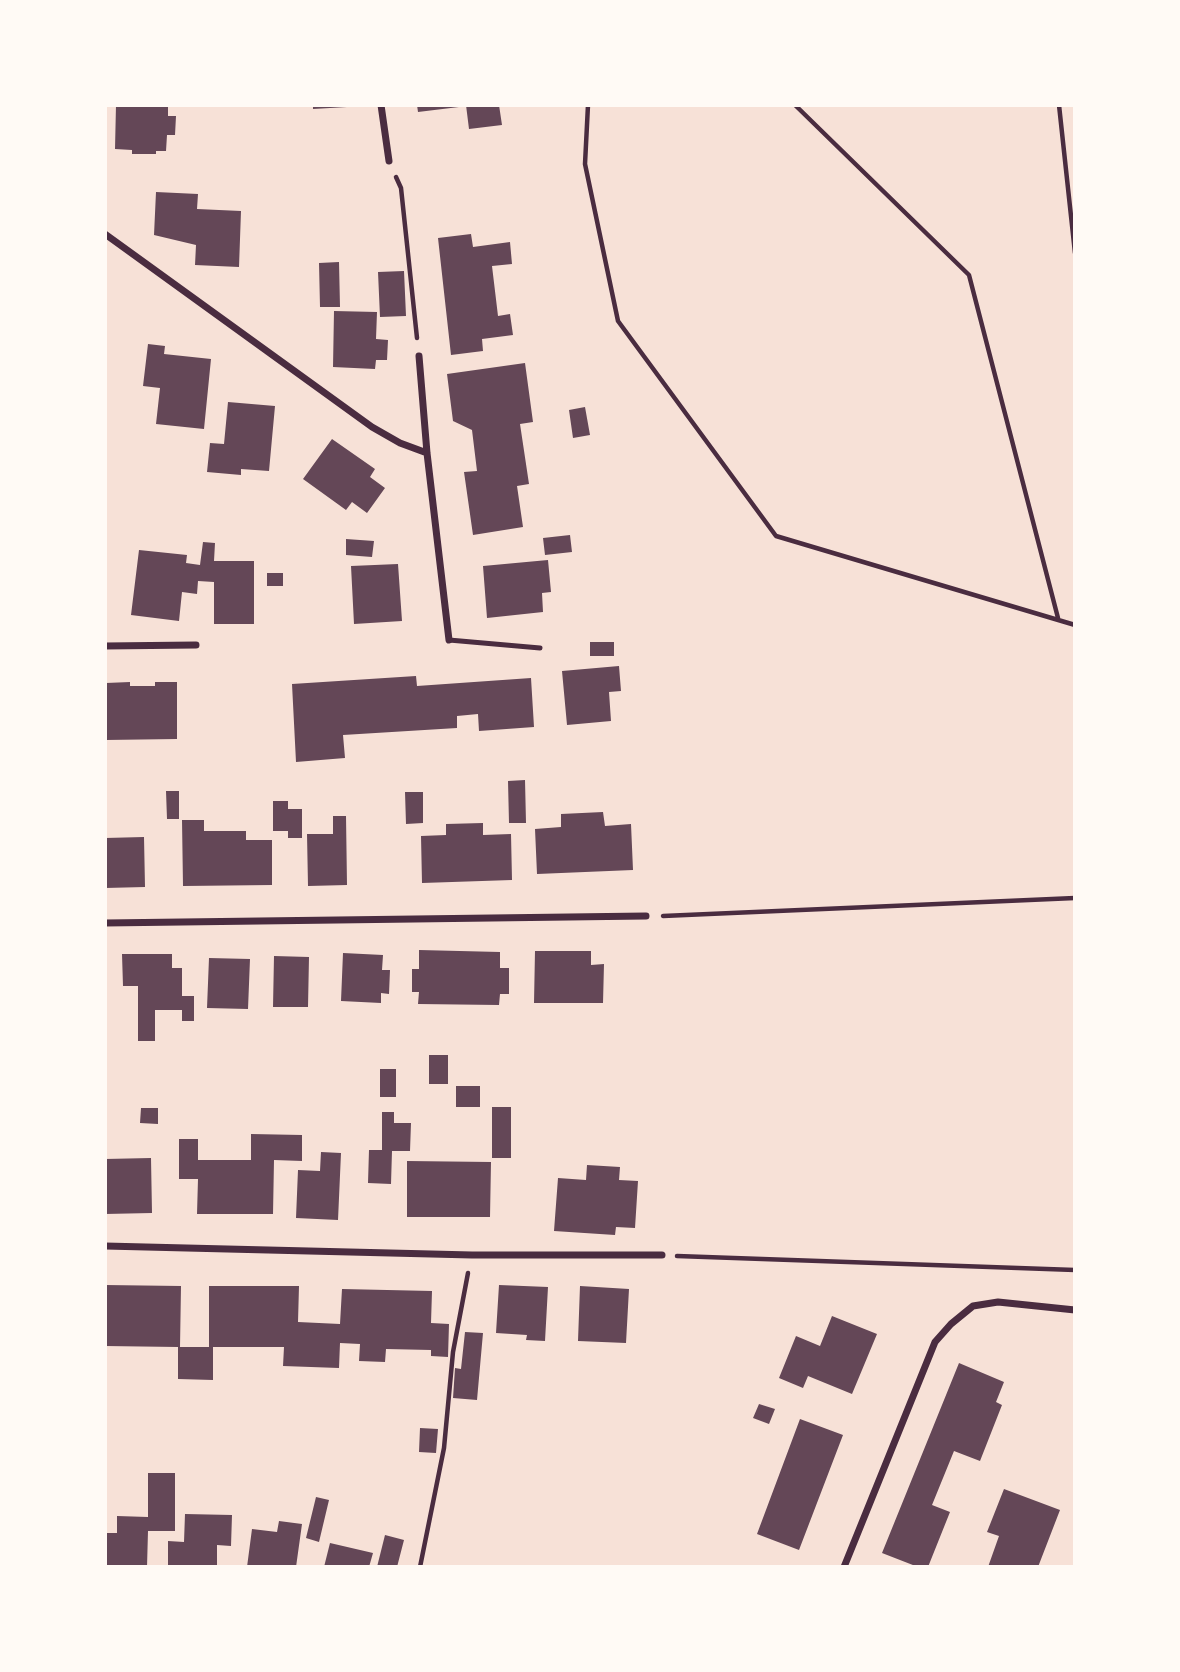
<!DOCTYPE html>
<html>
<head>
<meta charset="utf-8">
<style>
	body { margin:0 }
	#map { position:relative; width:1180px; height:1672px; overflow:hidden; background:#f7e1d7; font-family:Quicksand,sans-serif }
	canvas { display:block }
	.frame { position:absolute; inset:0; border:107px solid #fffaf5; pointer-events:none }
</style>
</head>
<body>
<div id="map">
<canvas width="1180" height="1672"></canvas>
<div class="frame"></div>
</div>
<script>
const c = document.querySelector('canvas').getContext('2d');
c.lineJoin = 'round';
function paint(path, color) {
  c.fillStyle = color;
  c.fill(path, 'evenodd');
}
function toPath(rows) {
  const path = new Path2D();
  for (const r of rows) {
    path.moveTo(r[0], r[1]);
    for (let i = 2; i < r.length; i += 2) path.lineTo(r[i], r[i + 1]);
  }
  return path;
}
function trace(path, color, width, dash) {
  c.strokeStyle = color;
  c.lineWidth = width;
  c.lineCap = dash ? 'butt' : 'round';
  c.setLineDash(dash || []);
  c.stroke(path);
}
const building = toPath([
	[116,105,168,105,168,116,176,116,175,135,167,135,166,151,156,151,156,154,132,154,132,150,115,149],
	[313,105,347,105,347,107,313,109],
	[417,105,459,105,459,107,418,112],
	[466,105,499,105,502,125,469,129],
	[156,192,198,194,197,209,241,211,239,267,195,265,196,245,154,235],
	[471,234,473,247,510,242,512,264,492,266,498,316,510,314,513,335,482,339,483,351,451,355,438,238],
	[339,262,340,307,320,307,319,263],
	[404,271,406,316,380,317,378,272],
	[334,311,377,312,376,339,388,340,387,360,376,360,375,369,333,367],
	[148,344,165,346,164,354,211,359,204,429,156,424,160,388,143,386],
	[525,363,533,422,520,424,529,484,517,486,523,527,473,535,464,472,477,471,472,430,453,421,447,374],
	[228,402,275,406,269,471,241,469,241,475,207,472,210,443,224,444],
	[585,407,590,435,573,438,569,410],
	[332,439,375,469,370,477,385,488,367,513,352,502,346,510,303,479],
	[570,535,572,552,545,555,543,538],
	[346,539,374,541,372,557,346,555],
	[203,542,215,543,214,561,254,561,254,624,214,624,214,582,198,581,197,594,182,592,179,621,131,615,139,550,187,555,186,563,200,565],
	[548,560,551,592,542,593,543,612,487,618,483,566],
	[398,564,402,621,354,624,351,566],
	[267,573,283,573,283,586,267,586],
	[590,642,614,642,614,656,590,656],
	[619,666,621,691,609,692,611,721,567,725,562,671],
	[416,676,417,686,531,678,534,727,479,731,478,714,457,716,457,728,343,735,345,758,296,762,292,684],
	[130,682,130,686,155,686,155,682,177,682,177,739,105,740,106,683],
	[525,780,526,823,509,823,508,781],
	[166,791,179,791,179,819,167,819],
	[405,792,423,792,423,823,406,824],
	[273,801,288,801,288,809,302,809,302,838,288,838,288,831,273,831],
	[603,812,605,826,631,824,633,870,537,874,535,829,561,827,561,814],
	[333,816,346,816,347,885,308,886,307,834,333,834],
	[182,820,204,820,204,831,246,831,246,840,272,840,272,885,183,886],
	[483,823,483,835,511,834,512,880,422,883,421,836,446,835,446,824],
	[144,837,145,887,105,888,105,838],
	[419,950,500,952,500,968,509,968,509,994,500,994,499,1005,418,1004,419,992,412,992,412,969,419,969],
	[535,951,591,951,591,965,604,964,603,1003,534,1003],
	[343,953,383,955,382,970,390,970,389,994,381,993,381,1003,341,1001],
	[122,954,172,954,172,968,182,968,182,996,194,996,194,1021,182,1021,182,1010,155,1010,155,1041,138,1041,138,986,123,986],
	[274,956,309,957,308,1007,273,1007],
	[209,958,250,959,248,1009,207,1008],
	[429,1055,448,1055,448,1084,429,1084],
	[380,1069,396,1069,396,1097,380,1097],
	[456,1086,480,1086,480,1107,456,1107],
	[492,1107,511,1107,511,1158,492,1158],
	[141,1108,158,1108,158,1124,140,1123],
	[382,1112,394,1112,394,1123,411,1123,410,1151,392,1151,391,1184,368,1183,369,1150,382,1150],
	[251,1134,302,1135,302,1161,274,1160,273,1214,197,1214,198,1179,179,1179,179,1139,198,1139,198,1160,251,1160],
	[321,1152,341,1153,338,1220,296,1218,298,1170,320,1171],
	[151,1158,152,1213,105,1214,105,1159],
	[407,1161,491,1162,490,1217,407,1217],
	[587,1165,620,1167,619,1180,638,1181,635,1228,616,1227,615,1235,554,1231,558,1178,586,1180],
	[105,1285,181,1286,180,1347,209,1347,209,1286,299,1286,298,1322,340,1324,342,1289,432,1291,431,1323,449,1324,448,1357,431,1356,431,1350,386,1349,385,1362,359,1361,360,1344,340,1343,339,1368,283,1366,284,1347,213,1347,213,1380,178,1379,178,1347,105,1346],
	[499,1285,548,1287,545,1341,526,1340,527,1335,496,1333],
	[580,1286,629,1289,626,1343,578,1341],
	[832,1316,877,1334,852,1394,808,1376,803,1388,779,1378,796,1336,820,1346],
	[465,1332,483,1333,477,1400,453,1398,455,1368,461,1369],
	[959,1363,1004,1382,996,1402,1002,1405,980,1461,954,1451,932,1505,950,1512,928,1567,918,1567,882,1553],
	[759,1404,775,1409,769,1424,753,1418],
	[800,1419,843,1435,799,1550,757,1534],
	[420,1428,438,1429,436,1453,419,1452],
	[148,1473,175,1473,175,1531,148,1531,147,1567,105,1567,105,1533,117,1533,117,1516,148,1517],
	[1004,1489,1060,1510,1038,1567,988,1567,999,1536,987,1532],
	[316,1497,329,1500,319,1542,306,1538],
	[185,1514,232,1515,231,1546,217,1545,217,1567,168,1567,168,1541,184,1542],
	[279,1521,302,1524,296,1567,247,1567,252,1529,277,1532],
	[385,1535,404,1540,397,1567,377,1567],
	[330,1543,373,1553,369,1567,324,1567]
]);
const path = toPath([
	[588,105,585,164,618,321,776,536,1075,625],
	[795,105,969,275,1058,618],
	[1059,105,1075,253],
	[396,177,401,188,417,338],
	[663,916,1075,898],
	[677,1256,1075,1270],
	[420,1567,444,1448,453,1352,468,1273]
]);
const service = toPath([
	[449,640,540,648]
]);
const minor = toPath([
	[381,105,389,161],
	[105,234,372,427,400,443,427,453],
	[419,356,427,453,449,640],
	[105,646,196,645],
	[105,923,646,916],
	[105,1246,472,1255,662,1255],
	[844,1567,935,1342,951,1324,973,1306,998,1302,1075,1310]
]);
paint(building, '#644757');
trace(path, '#4a2c40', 4.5);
trace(service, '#4a2c40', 5);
trace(minor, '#4a2c40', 7);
</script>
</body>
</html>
